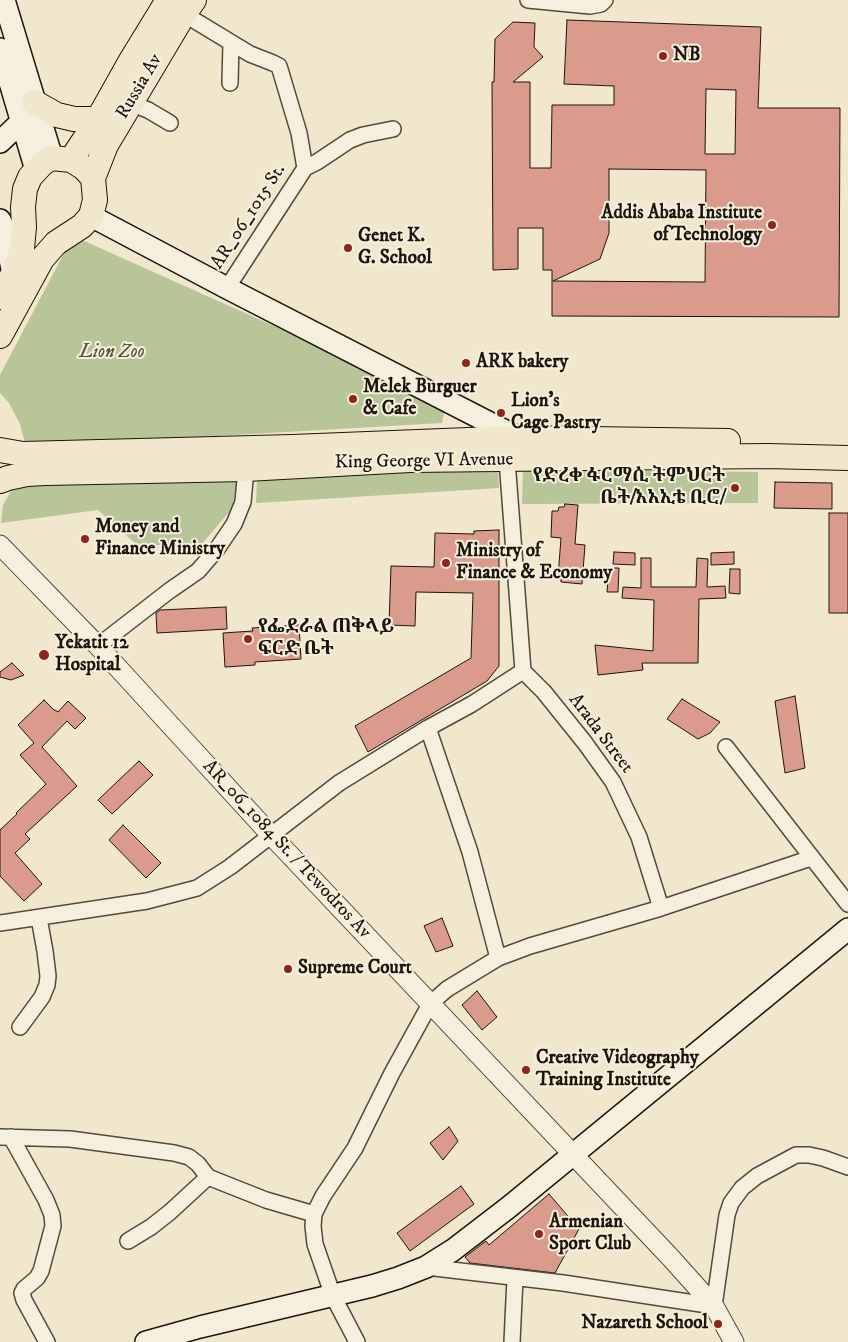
<!DOCTYPE html>
<html>
<head>
<meta charset="utf-8">
<style>
	body { margin:0 }
	canvas { display:block; background:#f0e7cd }
</style>
</head>
<body>
<canvas width="848" height="1342"></canvas>
<script>
const c = document.querySelector('canvas').getContext('2d');
c.lineJoin = 'round';
function paint(path, color) {
  c.fillStyle = color;
  c.fill(path, 'evenodd');
}
function toPath(rows) {
  const path = new Path2D();
  for (const r of rows) {
    path.moveTo(r[0], r[1]);
    for (let i = 2; i < r.length; i += 2) path.lineTo(r[i], r[i + 1]);
  }
  return path;
}
function trace(path, color, width, dash) {
  c.strokeStyle = color;
  c.lineWidth = width;
  c.lineCap = dash ? 'butt' : 'round';
  c.setLineDash(dash || []);
  c.stroke(path);
}
function write(font, color, halo, rows, align = 'center') {
  c.font = font + ' "IM FELL DW Pica","Noto Serif Ethiopic",serif';
  c.lineWidth = 4;
  c.setLineDash([]);
  c.textBaseline = 'middle';
  c.strokeStyle = halo;
  c.fillStyle = color;
  for (const [text, x, y, turn = 0] of rows) {
    c.save();
    c.translate(x, y);
    c.rotate((+turn || 0) * Math.PI / 180);
    c.textAlign = isNaN(turn) ? turn : align;
    if (halo) c.strokeText(text, 0, 0);
    c.fillText(text, 0, 0);
    c.restore();
  }
}
const green = toPath([
	[73,236,446,403,442,423,26,447,20,424,9,403,0,393,0,375],
	[498,469,499,488,256,503,257,479],
	[523,469,758,472,758,503,522,504],
	[237,474,235,505,201,545,137,545,98,510,1,523,3,505,15,484]
]);
const building = toPath([
	[567,20,761,27,758,108,840,108,839,317,552,316,552,270,543,270,543,228,518,228,518,269,493,270,492,82,494,82,495,39,513,22,535,23,534,47,543,57,513,82,530,82,530,168,551,168,552,105,614,105,614,86,564,84,567,20],
	[706,89,736,90,735,154,705,154,706,89],
	[609,169,706,170,705,282,553,281,600,259,609,233,609,169],
	[775,482,832,483,832,509,774,508,775,482],
	[565,504,578,505,575,544,585,545,582,584,561,582,561,577,558,577,561,538,551,537,552,511,558,511,559,507,564,507,565,504],
	[829,513,848,513,848,613,829,613,829,513],
	[499,530,499,666,487,681,368,752,355,726,471,658,473,593,416,592,415,626,389,625,391,566,434,567,435,533,474,534,474,531,499,530],
	[614,552,635,553,635,565,613,564,614,552],
	[734,552,734,564,711,565,711,553,734,552],
	[641,558,651,558,651,587,696,587,697,558,708,559,707,587,725,586,726,598,699,599,698,663,642,663,643,670,598,675,595,645,653,651,654,600,622,598,623,587,641,588,641,558],
	[609,568,619,568,618,592,607,592,609,568],
	[730,569,740,569,740,594,729,593,730,569],
	[226,607,227,629,157,633,156,613,160,610,226,607],
	[299,625,301,659,255,662,255,665,225,667,223,633,253,631,252,628,299,625],
	[12,663,24,675,11,680,0,677,0,672,12,663],
	[795,696,805,768,785,773,775,701,795,696],
	[682,699,720,722,710,733,698,739,667,719,682,699],
	[44,700,54,710,55,710,58,712,68,701,86,718,75,729,67,721,42,747,77,786,25,834,30,839,15,853,42,884,24,901,0,876,0,830,17,814,16,813,46,784,20,755,34,743,18,725,44,700],
	[139,761,153,775,112,814,98,800,139,761],
	[123,825,161,863,146,878,109,840,123,825],
	[442,918,453,946,436,952,424,926,442,918],
	[477,991,497,1017,482,1030,462,1005,477,991],
	[449,1127,458,1141,443,1160,430,1143,449,1127],
	[461,1186,474,1204,410,1251,397,1233,461,1186],
	[549,1194,579,1229,555,1273,470,1263,465,1257,486,1241,489,1245,549,1194]
]);
const minor = toPath([
	[528,0,590,6,601,4,605,0],
	[184,14,250,54,273,63,279,66,299,133,305,168,227,288],
	[230,83,231,43],
	[130,103,148,110,170,123],
	[305,168,317,162,350,140,363,135,393,129],
	[507,460,523,671,544,692,585,743,613,782,639,837,661,908,811,858],
	[98,646,169,591,198,571,217,549,234,524,243,502,246,469],
	[428,728,470,852,498,958],
	[726,747,848,904],
	[0,923,147,901,197,888,230,867,339,783,428,728,472,704,523,671],
	[20,1027,42,997,47,985,48,976,45,951,39,918],
	[0,1137,70,1139,174,1153,189,1157,198,1164,208,1177,266,1200,314,1214],
	[11,1137,46,1200,52,1215,53,1226,41,1271,37,1278,24,1289,22,1293,24,1300,47,1342],
	[128,1241,151,1227,170,1212,208,1177],
	[426,1267,563,1283,714,1306,727,1215,731,1203,742,1188,757,1176,796,1155,809,1155,823,1158,848,1167],
	[357,1342,333,1296,315,1244,313,1226,314,1214,323,1196,355,1148,392,1073,430,1004,447,989,498,958,530,946,661,908],
	[512,1342,515,1278]
]);
const tertiary = toPath([
	[0,545,98,646,270,834,670,1257,714,1306,734,1342]
]);
const secondary = toPath([
	[4,0,52,158],
	[0,49,36,170],
	[0,142,22,121],
	[91,216,227,288,519,438,522,442],
	[0,220,4,229,13,274],
	[146,1342,200,1327,372,1286,398,1278,426,1267,453,1250,509,1207,848,929]
]);
const primary = toPath([
	[34,102,57,115,74,119,98,119],
	[71,160,98,119,130,62,168,0],
	[93,178,106,145,184,14,194,0],
	[0,297,13,274,22,249,24,227,23,207,25,189,30,177,43,163,52,158,71,160,84,168,93,178,95,200,91,216,82,226,56,243,42,259,0,336],
	[0,450,23,454,292,447,519,438,728,441],
	[0,481,8,478,27,474,45,473,246,469,410,460,767,456,848,458]
]);
const markers = [
	[663,56,5,"#8f2418"],
	[772,225,5,"#8f2418"],
	[348,248,5,"#8f2418"],
	[466,363,5,"#8f2418"],
	[353,399,5,"#8f2418"],
	[501,413,5,"#8f2418"],
	[735,488,5,"#8f2418"],
	[85,539,5,"#8f2418"],
	[446,563,5,"#8f2418"],
	[248,639,5,"#8f2418"],
	[44,655,6,"#8f2418"],
	[288,969,5,"#8f2418"],
	[526,1070,5,"#8f2418"],
	[539,1234,5,"#8f2418"],
	[718,1324,5,"#8f2418"]
];
const poiNames = [
	["NB",673,56],
	["Addis Ababa Institute",762,214,"right"],
	["ofTechnology",762,236,"right"],
	["Genet K.",358,237],
	["G. School",358,259],
	["ARK bakery",476,363],
	["Melek Burguer",363,388],
	["& Cafe",363,410],
	["Lion's",511,402],
	["Cage Pastry",511,424],
	["የድረቀ ፋርማሲ ትምህርት",725,477,"right"],
	["ቤት/አአኢቴ ቢሮ/",725,499,"right"],
	["Money and",95,528],
	["Finance Ministry",95,550],
	["Ministry of",456,552],
	["Finance & Economy",456,574],
	["የፌደራል ጠቅላይ",258,628],
	["ፍርድ ቤት",258,650],
	["Yekatit 12",55,644],
	["Hospital",55,666],
	["Supreme Court",298,969],
	["Creative Videography",536,1059],
	["Training Institute",536,1081],
	["Armenian",549,1223],
	["Sport Club",549,1245],
	["Nazareth School",708,1324,"right"]
];
const streetNames = [
	["Russia Av",140,87,-59],
	["AR_06_1015 St.",249,217,-57],
	["King George VI Avenue",424,462,-1],
	["Arada Street",600,734,53],
	["AR_06_1084 St. / Tewodros Av",286,850,47]
];
const parkNames = [
	["Lion Zoo",112,353]
];
paint(green, '#b8c599');
paint(building, '#da9b8d');
trace(building, '#1e150d', 1);
trace(minor, '#524a3d', 18);
trace(tertiary, '#524a3d', 21);
trace(secondary, '#1e150d', 24);
trace(primary, '#1e150d', 26);
trace(minor, '#f5efde', 15);
trace(tertiary, '#f5efde', 19);
trace(secondary, '#f5efde', 21);
trace(primary, '#f0e7cd', 24);
for (const [x, y, r, color] of markers) {
  const dot = new Path2D();
  dot.arc(x, y, r, 0, 2 * Math.PI);
  c.fillStyle = color;
  c.fill(dot);
  trace(dot, '#f5efde', 2);
}
write('bold 19px', '#1e150d', '#f5efde', poiNames, 'left');
write('19px', '#1e150d', '#f5efde', streetNames);
write('italic 19px', '#54533e', '#f5efde', parkNames);
</script>
</body>
</html>
